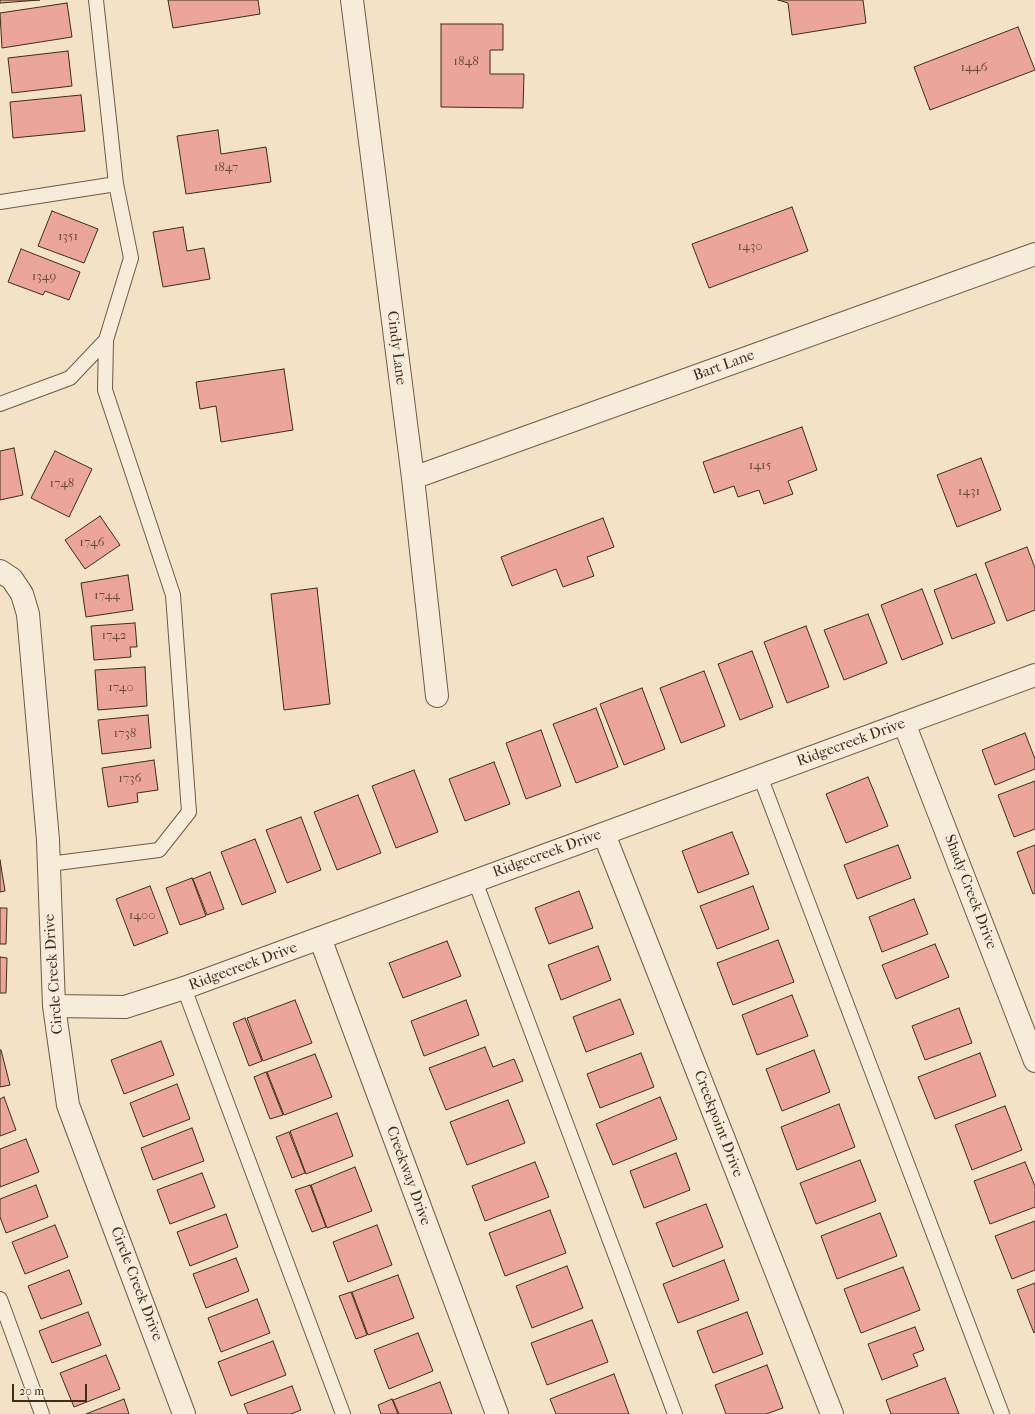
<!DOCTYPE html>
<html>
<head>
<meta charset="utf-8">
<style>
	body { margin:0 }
	#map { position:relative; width:1035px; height:1414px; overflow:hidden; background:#f3e2c6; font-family:"IM FELL French Canon",serif }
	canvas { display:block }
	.scale { position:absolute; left:12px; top:1384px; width:75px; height:18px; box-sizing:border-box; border:2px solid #3f2d1b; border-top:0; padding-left:5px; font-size:12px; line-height:14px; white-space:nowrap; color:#3f2d1b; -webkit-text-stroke:3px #f7ecda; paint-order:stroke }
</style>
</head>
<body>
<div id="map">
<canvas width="1035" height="1414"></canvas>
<div class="scale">20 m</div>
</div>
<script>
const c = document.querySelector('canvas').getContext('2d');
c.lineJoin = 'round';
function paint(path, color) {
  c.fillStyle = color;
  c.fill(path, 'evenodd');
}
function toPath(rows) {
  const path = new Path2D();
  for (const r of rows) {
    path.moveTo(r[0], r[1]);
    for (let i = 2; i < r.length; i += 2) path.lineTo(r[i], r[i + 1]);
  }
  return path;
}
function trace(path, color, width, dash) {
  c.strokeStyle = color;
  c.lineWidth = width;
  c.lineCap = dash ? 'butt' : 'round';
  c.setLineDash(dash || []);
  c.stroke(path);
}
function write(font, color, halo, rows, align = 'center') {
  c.font = font + ' "IM FELL French Canon",serif';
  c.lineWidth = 3.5;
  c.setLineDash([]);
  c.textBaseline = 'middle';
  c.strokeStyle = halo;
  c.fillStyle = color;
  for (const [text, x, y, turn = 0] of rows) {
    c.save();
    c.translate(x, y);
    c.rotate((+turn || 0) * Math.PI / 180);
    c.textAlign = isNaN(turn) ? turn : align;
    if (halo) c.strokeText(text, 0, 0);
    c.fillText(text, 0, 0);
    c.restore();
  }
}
const building = toPath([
	[0,0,40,0,0,3,0,0],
	[168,0,258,0,260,14,173,28,168,0],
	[778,0,863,0,866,23,792,35,788,3,778,0],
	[67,3,72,37,2,48,0,13,67,3],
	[441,24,503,24,503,50,490,50,490,74,524,74,523,108,441,107,441,24],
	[1018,27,1035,70,930,110,914,67,1018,27],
	[68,51,72,86,12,93,8,58,68,51],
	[81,95,85,131,13,138,10,102,81,95],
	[218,130,221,154,266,147,271,182,186,194,177,136,218,130],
	[792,207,808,251,709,288,692,244,792,207],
	[52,211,98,229,84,263,38,246,52,211],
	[183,227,187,251,204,248,210,279,163,287,153,232,183,227],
	[21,249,80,272,69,300,45,291,43,295,8,282,21,249],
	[284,369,293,430,221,442,216,406,200,409,196,382,284,369],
	[802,427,817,470,788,481,793,494,764,504,759,490,738,497,734,486,714,493,703,462,802,427],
	[14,448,23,495,0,500,0,451,14,448],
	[55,451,92,469,69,517,31,498,55,451],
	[981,458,1001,510,957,527,937,475,981,458],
	[100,516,120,545,85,569,65,540,100,516],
	[603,518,614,547,587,557,594,576,563,587,556,569,512,586,501,557,603,518],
	[1027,547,1035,568,1035,610,1007,621,985,563,1027,547],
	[976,574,995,623,952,639,934,590,976,574],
	[128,575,133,610,86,617,81,583,128,575],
	[317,588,330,704,284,710,271,594,317,588],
	[922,589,943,644,902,660,881,605,922,589],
	[868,614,887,663,844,680,824,630,868,614],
	[135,623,137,647,130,647,131,657,94,660,91,626,135,623],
	[806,626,829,687,787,703,764,642,806,626],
	[752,651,773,707,740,720,718,664,752,651],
	[145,667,147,706,98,710,95,670,145,667],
	[704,671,725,726,681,743,660,688,704,671],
	[642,688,665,749,624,765,600,704,642,688],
	[596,708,618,767,576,783,553,724,596,708],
	[148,715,151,748,102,754,98,720,148,715],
	[541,730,561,786,526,799,506,743,541,730],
	[1025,733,1035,759,1035,769,995,785,982,750,1025,733],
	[154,760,158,790,137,793,138,802,108,807,102,768,154,760],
	[494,762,510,804,465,821,449,779,494,762],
	[414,770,438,832,396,848,372,786,414,770],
	[868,777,888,826,846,843,826,794,868,777],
	[1035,781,1035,829,1014,837,998,795,1035,781],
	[358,795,381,853,337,870,314,812,358,795],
	[301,817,321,870,287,883,266,830,301,817],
	[732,832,749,874,698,893,682,851,732,832],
	[255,839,276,892,242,905,221,852,255,839],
	[898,845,911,878,857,899,844,865,898,845],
	[1035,845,1035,893,1033,894,1017,852,1035,845],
	[0,860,5,891,0,892,0,860],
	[210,872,224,909,207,915,193,879,210,872],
	[192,878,206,916,180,925,166,888,192,878],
	[150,886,168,933,134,946,116,899,150,886],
	[753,886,769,929,717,949,700,906,753,886],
	[579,891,593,928,549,944,535,908,579,891],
	[914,899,928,934,882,952,869,917,914,899],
	[0,908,7,908,6,944,0,944,0,908],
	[778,940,794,982,733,1005,717,963,778,940],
	[447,941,461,976,403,998,389,963,447,941],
	[935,944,949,977,896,999,882,965,935,944],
	[598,946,611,980,561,1000,548,965,598,946],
	[0,957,7,958,6,993,0,993,0,957],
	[792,995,808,1036,757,1055,742,1015,792,995],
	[620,999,634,1034,586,1052,573,1017,620,999],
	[295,1000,312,1043,263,1061,247,1018,295,1000],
	[466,1000,479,1035,424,1056,411,1021,466,1000],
	[959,1008,972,1043,925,1060,912,1026,959,1008],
	[245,1018,262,1061,249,1066,233,1023,245,1018],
	[161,1041,174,1075,124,1094,111,1060,161,1041],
	[485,1047,493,1067,514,1059,523,1081,446,1110,429,1068,485,1047],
	[0,1050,1,1050,10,1085,0,1087,0,1050],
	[814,1050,830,1092,782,1111,766,1069,814,1050],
	[641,1053,654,1087,600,1108,587,1074,641,1053],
	[980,1053,996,1096,935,1119,918,1077,980,1053],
	[315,1054,332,1097,284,1115,267,1072,315,1054],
	[266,1072,283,1115,270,1119,254,1077,266,1072],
	[177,1084,190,1119,143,1137,130,1103,177,1084],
	[4,1097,16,1130,0,1136,0,1099,4,1097],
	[660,1097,677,1139,613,1165,596,1124,660,1097],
	[508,1100,525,1143,467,1165,450,1122,508,1100],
	[839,1104,855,1147,797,1170,781,1127,839,1104],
	[1005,1106,1022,1150,972,1170,955,1125,1005,1106],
	[337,1113,353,1156,306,1174,290,1131,337,1113],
	[192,1128,204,1161,153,1180,141,1148,192,1128],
	[289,1132,305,1173,292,1178,276,1137,289,1132],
	[26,1139,39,1172,0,1187,0,1149,26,1139],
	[676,1153,690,1190,644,1208,630,1171,676,1153],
	[860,1160,876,1201,816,1224,800,1183,860,1160],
	[535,1162,549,1197,485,1221,472,1186,535,1162],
	[1025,1162,1035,1186,1035,1207,990,1224,974,1181,1025,1162],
	[355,1167,372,1211,327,1228,311,1185,355,1167],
	[202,1173,215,1207,170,1224,157,1190,202,1173],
	[36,1185,48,1217,6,1233,0,1217,0,1199,36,1185],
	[310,1185,326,1227,312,1232,295,1190,310,1185],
	[706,1204,723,1247,673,1267,656,1223,706,1204],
	[550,1210,566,1253,505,1276,489,1233,550,1210],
	[880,1213,897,1256,837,1279,821,1236,880,1213],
	[226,1214,238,1247,190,1266,177,1232,226,1214],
	[1035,1221,1035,1270,1012,1279,995,1236,1035,1221],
	[55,1225,68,1257,25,1274,12,1242,55,1225],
	[377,1225,392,1265,348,1282,333,1242,377,1225],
	[236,1258,249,1291,206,1308,193,1274,236,1258],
	[724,1260,739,1300,678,1323,663,1284,724,1260],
	[567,1266,583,1308,532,1328,516,1286,567,1266],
	[903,1267,920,1310,861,1333,844,1289,903,1267],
	[69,1270,82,1304,41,1319,28,1286,69,1270],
	[398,1275,414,1318,368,1335,352,1292,398,1275],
	[1035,1283,1035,1332,1034,1333,1017,1290,1035,1283],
	[351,1292,367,1335,356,1339,339,1296,351,1292],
	[257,1299,270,1333,221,1352,208,1318,257,1299],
	[88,1312,101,1345,52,1363,39,1331,88,1312],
	[747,1312,763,1354,713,1373,697,1331,747,1312],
	[592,1320,608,1362,547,1385,531,1343,592,1320],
	[915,1327,924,1350,913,1354,918,1366,882,1380,868,1344,915,1327],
	[418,1333,433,1371,389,1389,374,1350,418,1333],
	[273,1341,286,1375,231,1396,218,1362,273,1341],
	[106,1355,120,1389,74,1407,60,1373,106,1355],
	[767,1365,783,1408,766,1414,726,1414,715,1385,767,1365],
	[614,1374,629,1414,556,1414,550,1399,614,1374],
	[945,1378,959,1414,891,1414,886,1400,945,1378],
	[440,1382,452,1414,399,1414,393,1400,440,1382],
	[292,1386,301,1410,291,1414,248,1414,244,1404,292,1386],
	[124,1399,129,1414,86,1414,124,1399],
	[392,1399,398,1414,381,1414,378,1405,392,1399]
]);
const lane = toPath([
	[0,202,116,184],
	[0,404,70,378,106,340,131,258,116,184,96,0],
	[760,776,1002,1414],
	[49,864,159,850,189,812,173,595,105,390,106,340],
	[475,881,675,1414],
	[184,988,343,1414],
	[0,1299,42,1414]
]);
const street = toPath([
	[352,0,413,478,437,696],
	[413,478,1035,254],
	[0,571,12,579,22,594,28,614,48,840,54,1006,68,1105,184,1414],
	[904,723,1035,1061],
	[604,834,832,1414],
	[320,938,497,1414],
	[54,1006,125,1007,184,988,1035,675]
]);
const numberNames = [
	["1848",466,62],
	["1446",974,68],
	["1847",226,168],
	["1351",68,237],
	["1430",750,247],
	["1349",44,277],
	["1415",760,466],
	["1748",62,484],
	["1431",969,492],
	["1746",92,543],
	["1744",107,596],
	["1742",114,636],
	["1740",121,688],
	["1738",125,734],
	["1736",130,779],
	["1400",142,916]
];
const streetNames = [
	["Cindy Lane",396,348,83],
	["Bart Lane",724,366,-20],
	["Ridgecreek Drive",851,743,-20],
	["Ridgecreek Drive",547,854,-20],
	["Shady Creek Drive",970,892,69],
	["Ridgecreek Drive",243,967,-20],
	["Circle Creek Drive",54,974,-94],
	["Creekpoint Drive",718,1124,69],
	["Creekway Drive",408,1176,70],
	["Circle Creek Drive",136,1284,69]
];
paint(building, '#eba59a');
trace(building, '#3f2d1b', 1);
trace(lane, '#6c5a46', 16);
trace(street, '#6c5a46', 24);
trace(lane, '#f7ecda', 14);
trace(street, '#f7ecda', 22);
write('13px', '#6a4b3b', null, numberNames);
write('15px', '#3f2d1b', '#f7ecda', streetNames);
</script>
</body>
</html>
